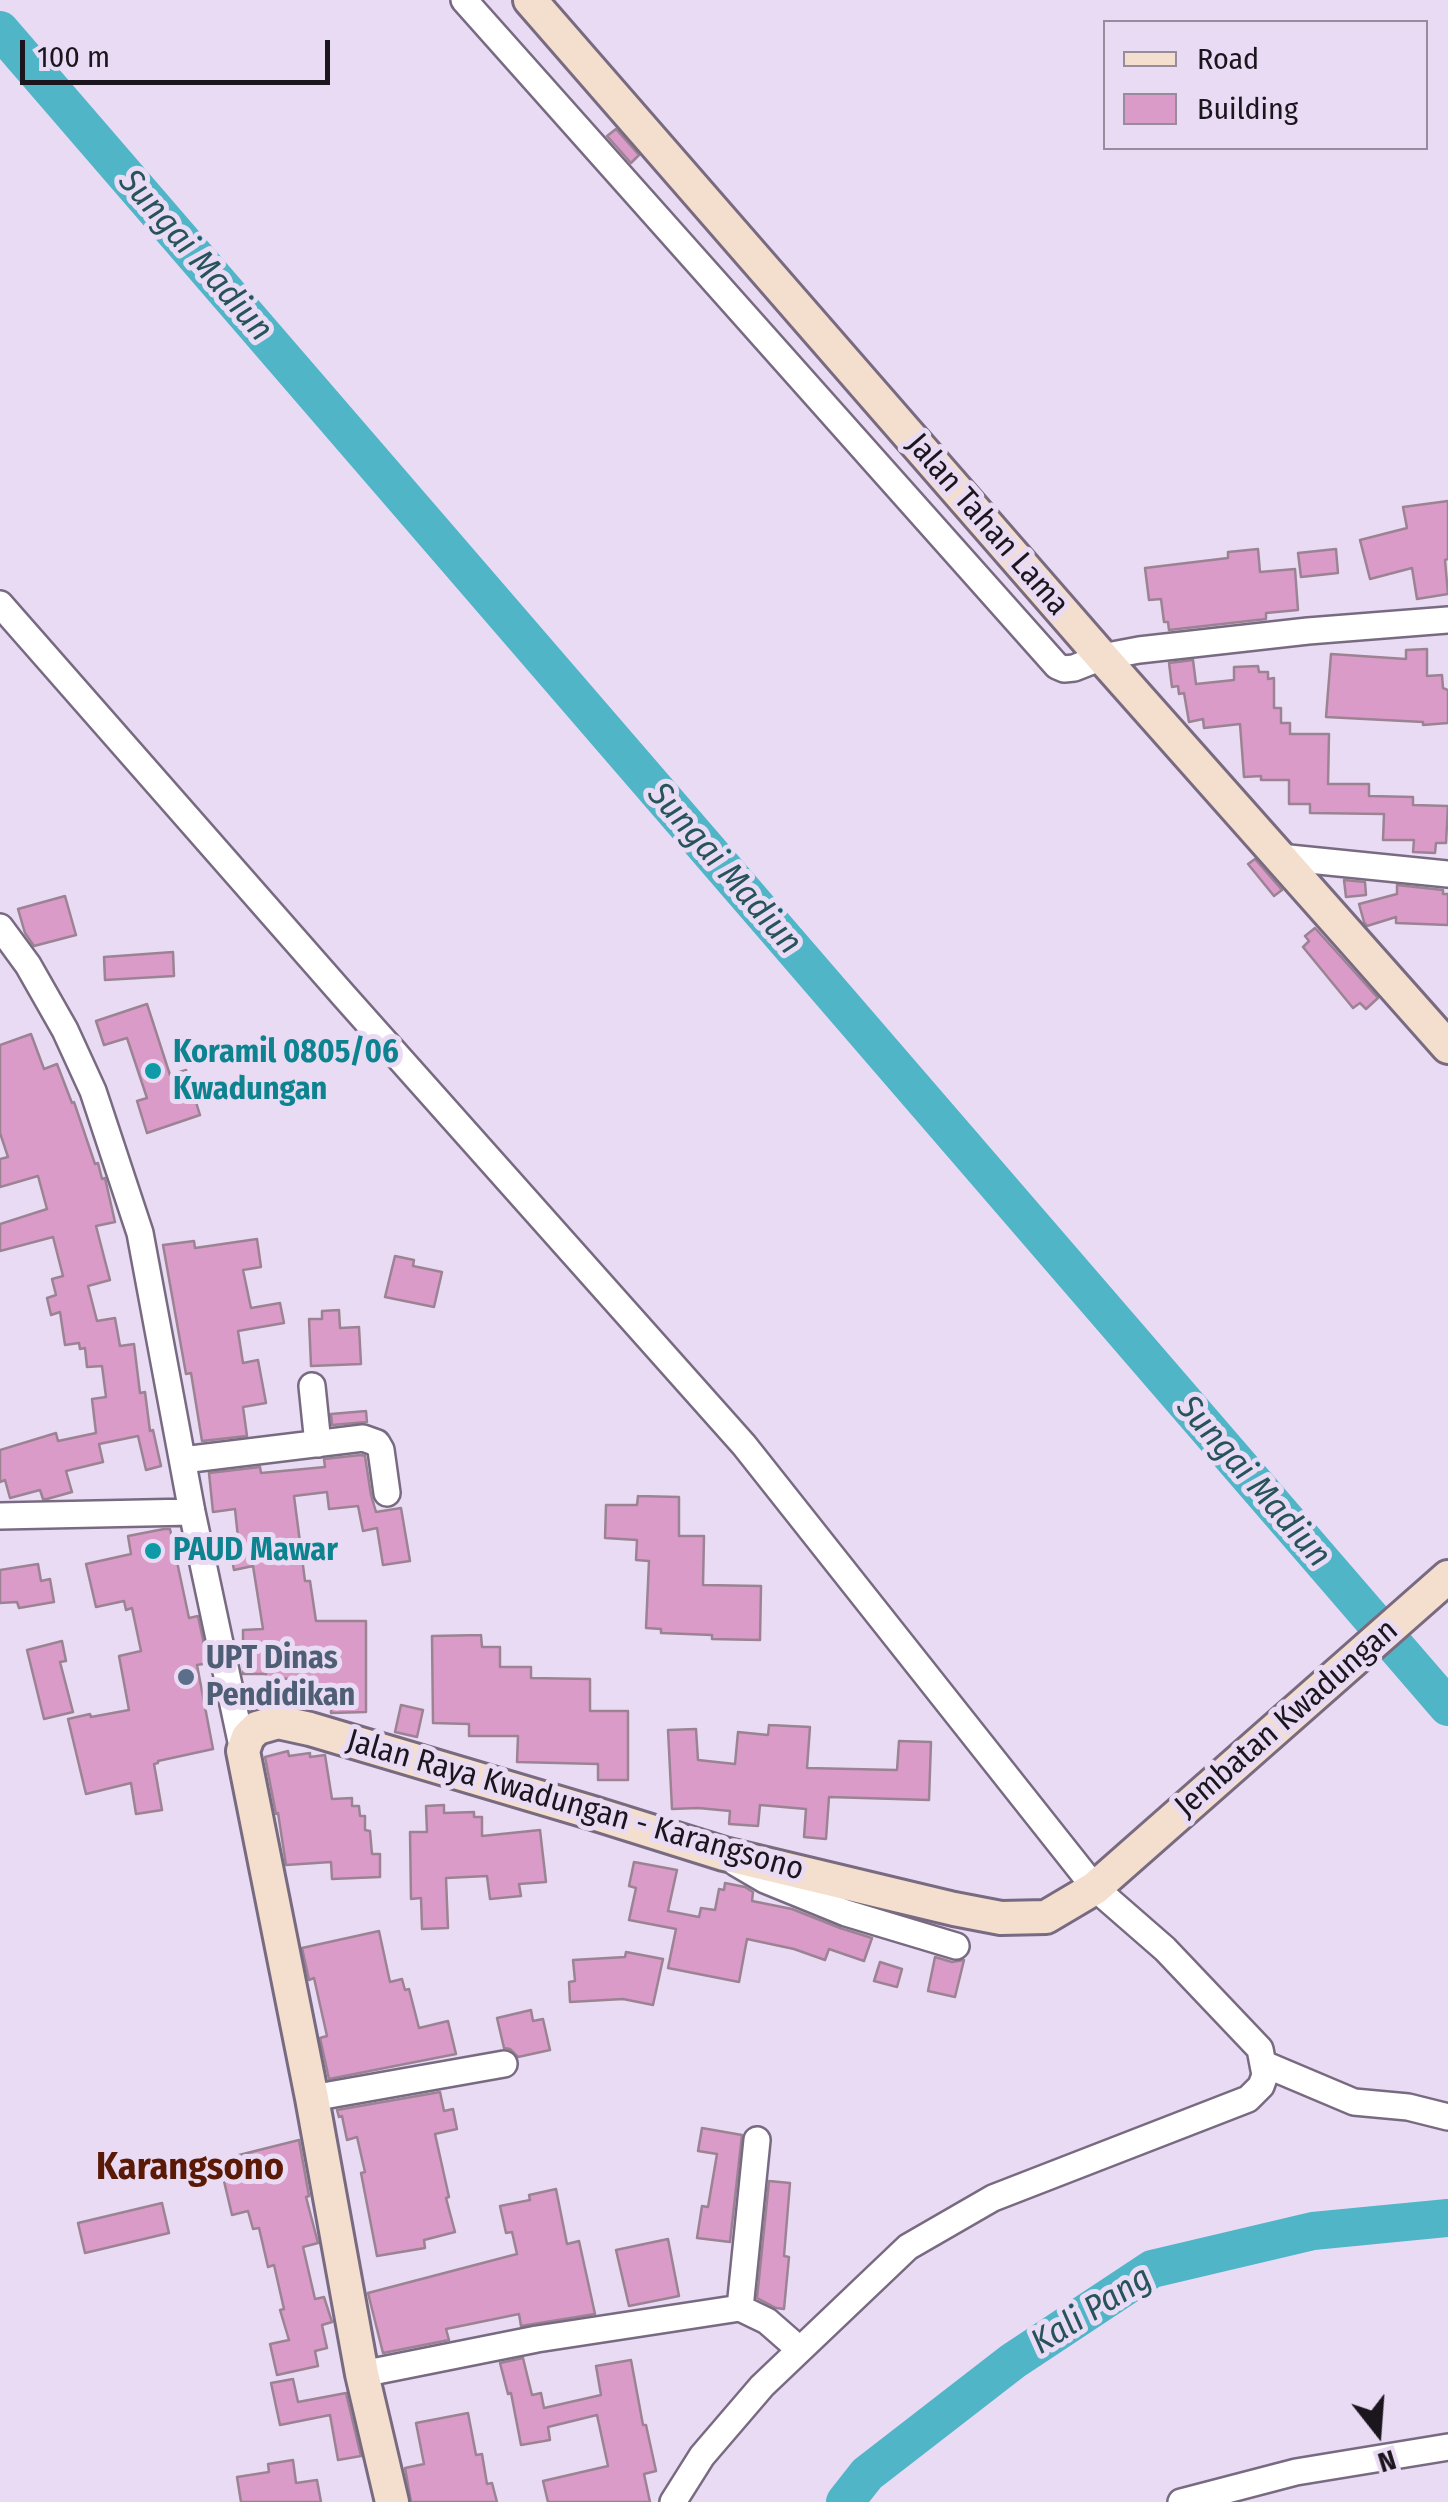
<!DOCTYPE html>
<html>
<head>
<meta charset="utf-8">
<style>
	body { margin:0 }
	#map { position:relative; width:1448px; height:2502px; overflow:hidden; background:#eadbf4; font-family:"Fira Sans Condensed",sans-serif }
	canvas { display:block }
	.legend { position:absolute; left:1103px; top:20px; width:325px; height:130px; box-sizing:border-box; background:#eadbf4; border:2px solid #978c9e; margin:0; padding:12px 18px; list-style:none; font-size:30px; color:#1b161e }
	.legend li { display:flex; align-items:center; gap:20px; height:50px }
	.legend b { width:50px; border:2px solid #978c9e }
	.north { position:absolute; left:1328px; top:2382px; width:100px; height:100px; -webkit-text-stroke:8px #eadbf4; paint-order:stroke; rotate:163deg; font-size:28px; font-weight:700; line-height:40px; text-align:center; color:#1b161e }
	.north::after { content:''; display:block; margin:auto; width:35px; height:45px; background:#1b161e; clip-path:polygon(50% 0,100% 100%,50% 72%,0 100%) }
	.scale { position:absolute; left:20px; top:40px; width:310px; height:45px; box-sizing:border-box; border:5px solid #1b161e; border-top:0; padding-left:12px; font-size:30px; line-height:35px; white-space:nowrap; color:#1b161e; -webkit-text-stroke:8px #eadbf4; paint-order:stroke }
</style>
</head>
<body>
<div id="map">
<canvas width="1448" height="2502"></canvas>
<ul class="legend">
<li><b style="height:12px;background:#f4decd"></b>Road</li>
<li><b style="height:28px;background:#da9bc9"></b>Building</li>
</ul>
<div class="north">N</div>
<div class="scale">100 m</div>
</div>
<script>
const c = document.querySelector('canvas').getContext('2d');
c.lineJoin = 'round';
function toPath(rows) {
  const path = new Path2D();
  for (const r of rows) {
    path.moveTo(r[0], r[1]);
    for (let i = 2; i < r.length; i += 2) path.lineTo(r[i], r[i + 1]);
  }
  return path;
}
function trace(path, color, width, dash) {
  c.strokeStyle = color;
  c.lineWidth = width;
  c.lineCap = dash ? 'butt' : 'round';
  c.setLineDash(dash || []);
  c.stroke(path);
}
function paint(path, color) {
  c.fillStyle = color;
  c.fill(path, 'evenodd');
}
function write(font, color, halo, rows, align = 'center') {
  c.font = font + ' "Fira Sans Condensed",sans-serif';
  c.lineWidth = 10;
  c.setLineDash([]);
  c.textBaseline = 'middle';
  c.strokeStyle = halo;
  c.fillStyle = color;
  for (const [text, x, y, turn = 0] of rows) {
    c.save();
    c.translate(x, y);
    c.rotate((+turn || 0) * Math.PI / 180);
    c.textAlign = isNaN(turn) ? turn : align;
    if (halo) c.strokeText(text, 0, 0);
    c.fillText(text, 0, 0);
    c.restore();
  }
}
const river = toPath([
	[0,30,1448,1707],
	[845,2502,867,2474,1013,2361,1152,2269,1313,2231,1448,2218]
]);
const building = toPath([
	[616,129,639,155,631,163,607,136,616,129],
	[1448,501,1448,559,1445,560,1448,594,1417,599,1412,568,1370,579,1360,540,1407,528,1403,507,1448,501],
	[1258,549,1260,572,1295,569,1298,610,1266,613,1266,619,1169,630,1168,622,1164,622,1161,599,1149,600,1145,568,1228,558,1228,552,1258,549],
	[1336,549,1338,573,1301,577,1298,553,1336,549],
	[1427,649,1427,676,1442,675,1443,688,1448,690,1448,723,1423,725,1423,722,1326,717,1331,654,1406,659,1406,650,1427,649],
	[1193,660,1196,684,1234,680,1234,667,1258,666,1259,672,1268,672,1268,679,1274,678,1274,708,1281,708,1281,723,1290,723,1290,734,1329,734,1328,784,1369,784,1369,796,1413,797,1413,805,1448,806,1446,843,1436,843,1435,853,1413,852,1414,840,1383,840,1384,814,1310,813,1310,804,1289,804,1289,780,1261,780,1261,776,1244,777,1240,724,1204,728,1203,719,1189,722,1184,693,1179,694,1178,686,1172,687,1169,663,1193,660],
	[1255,859,1282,890,1274,896,1248,864,1255,859],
	[1344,880,1365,882,1366,895,1346,897,1344,880],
	[1397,885,1443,890,1443,894,1448,894,1448,925,1396,923,1396,917,1367,926,1364,922,1359,904,1397,894,1397,885],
	[65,896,76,935,34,946,25,933,18,909,65,896],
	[1315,928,1378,998,1366,1009,1360,1003,1353,1008,1303,947,1309,941,1305,936,1315,928],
	[173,952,174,976,105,980,104,957,173,952],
	[147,1004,170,1075,186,1070,200,1115,147,1133,137,1101,147,1098,127,1038,104,1045,96,1021,147,1004],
	[31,1034,44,1069,57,1064,72,1103,74,1102,95,1164,98,1163,102,1179,105,1178,115,1222,96,1226,110,1280,88,1286,97,1321,115,1318,120,1346,134,1344,140,1393,145,1392,150,1431,153,1430,161,1466,146,1470,138,1436,99,1444,103,1462,66,1471,72,1492,47,1499,43,1499,40,1490,10,1498,5,1480,0,1482,0,1450,56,1433,58,1441,96,1433,92,1399,106,1397,102,1366,87,1367,85,1348,80,1349,79,1343,65,1345,60,1312,51,1315,47,1298,56,1295,52,1279,63,1276,53,1237,0,1251,0,1224,47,1209,38,1176,0,1187,0,1159,8,1157,0,1133,0,1045,31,1034],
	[257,1239,261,1267,243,1270,251,1308,280,1303,284,1323,238,1331,243,1363,258,1360,266,1403,243,1407,247,1436,202,1441,191,1373,186,1374,163,1245,194,1241,195,1248,257,1239],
	[395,1256,414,1260,413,1266,442,1272,434,1307,385,1297,395,1256],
	[339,1310,340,1328,359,1327,361,1364,311,1366,309,1319,322,1319,322,1311,339,1310],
	[366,1411,367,1422,332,1425,331,1414,366,1411],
	[361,1455,365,1456,371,1495,376,1512,401,1508,410,1561,383,1565,377,1528,363,1531,358,1506,329,1509,327,1492,294,1496,305,1581,310,1581,316,1621,366,1621,366,1712,331,1713,331,1705,296,1704,296,1679,266,1678,266,1674,243,1674,243,1630,263,1629,253,1566,234,1570,230,1550,239,1547,235,1509,213,1512,209,1473,260,1467,261,1473,325,1467,324,1459,361,1455],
	[638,1496,679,1497,679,1536,704,1536,703,1585,761,1586,760,1640,712,1639,712,1635,661,1633,661,1629,646,1628,649,1561,636,1560,637,1540,605,1538,606,1505,637,1505,638,1496],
	[164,1529,170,1529,189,1618,198,1616,208,1663,197,1665,213,1749,158,1761,158,1763,154,1764,162,1810,136,1814,131,1783,86,1794,68,1719,90,1714,91,1717,129,1710,119,1656,141,1651,132,1608,126,1610,124,1601,96,1607,86,1564,131,1554,128,1536,164,1529],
	[38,1564,41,1581,50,1579,54,1602,19,1608,17,1602,0,1603,0,1570,38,1564],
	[481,1635,482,1647,500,1647,500,1667,531,1667,531,1678,590,1679,590,1711,628,1711,628,1780,598,1780,598,1764,517,1762,518,1736,469,1736,469,1724,433,1723,432,1636,481,1635],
	[62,1641,66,1661,60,1662,73,1712,44,1719,27,1650,62,1641],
	[401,1705,423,1710,417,1737,395,1732,401,1705],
	[769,1725,810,1727,807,1768,897,1770,899,1741,931,1742,929,1800,829,1797,826,1839,804,1837,806,1809,760,1805,758,1826,729,1824,730,1811,698,1808,672,1809,668,1730,696,1729,698,1760,735,1764,738,1732,768,1735,769,1725],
	[288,1751,289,1756,310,1753,310,1757,325,1755,332,1799,352,1798,352,1806,359,1806,360,1816,365,1816,365,1830,370,1831,372,1854,380,1854,380,1877,332,1879,331,1862,286,1865,278,1813,276,1814,265,1757,288,1751],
	[444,1805,444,1813,474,1812,474,1817,482,1817,482,1836,540,1830,546,1882,519,1884,521,1896,490,1899,487,1876,446,1878,448,1928,422,1929,421,1898,411,1899,410,1832,427,1832,426,1806,444,1805],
	[634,1862,677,1870,668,1911,699,1917,701,1908,715,1910,719,1889,724,1890,725,1883,745,1887,753,1892,752,1901,792,1909,840,1928,872,1938,864,1961,829,1949,825,1960,794,1949,747,1939,739,1982,668,1968,676,1929,629,1920,636,1888,629,1886,634,1862],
	[379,1931,390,1982,402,1979,405,1990,409,1989,419,2028,448,2021,456,2054,329,2079,320,2038,327,2036,314,1978,309,1980,302,1948,379,1931],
	[626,1952,663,1959,653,2005,623,1999,570,2002,569,1982,575,1981,573,1960,625,1957,626,1952],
	[935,1957,952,1962,964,1960,955,1997,928,1991,935,1957],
	[880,1962,902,1969,897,1987,874,1981,880,1962],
	[531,2010,533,2021,543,2019,550,2050,518,2057,510,2049,504,2048,497,2018,531,2010],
	[440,2092,444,2111,453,2109,457,2129,435,2134,449,2197,446,2198,455,2232,424,2240,425,2248,377,2256,361,2173,365,2172,357,2137,347,2140,342,2116,339,2117,337,2110,440,2092],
	[702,2128,742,2135,730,2242,697,2238,702,2206,708,2207,717,2154,698,2151,702,2128],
	[299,2140,309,2196,306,2197,318,2243,303,2247,315,2299,324,2297,332,2322,322,2325,327,2348,315,2351,318,2366,277,2375,270,2344,289,2340,280,2310,284,2309,274,2265,268,2267,259,2228,253,2229,248,2211,232,2215,219,2160,299,2140],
	[769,2181,790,2183,784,2256,789,2257,784,2309,776,2308,757,2298,769,2181],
	[556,2189,567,2244,579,2241,595,2314,521,2326,519,2314,446,2329,449,2340,383,2353,368,2293,517,2254,512,2232,506,2233,500,2206,530,2200,529,2195,556,2189],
	[162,2203,169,2233,85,2253,78,2223,162,2203],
	[668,2239,679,2296,629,2306,616,2250,668,2239],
	[523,2358,532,2395,541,2393,544,2408,601,2395,596,2366,631,2360,643,2425,646,2425,656,2471,644,2474,650,2502,548,2502,543,2481,608,2466,597,2415,548,2427,550,2440,521,2445,511,2393,508,2394,500,2363,523,2358],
	[293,2379,298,2402,346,2393,361,2456,338,2460,330,2415,280,2425,271,2383,293,2379],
	[468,2413,476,2455,482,2454,487,2484,492,2483,497,2502,411,2502,405,2468,424,2464,416,2423,468,2413],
	[293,2460,296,2483,317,2480,321,2502,241,2502,237,2477,269,2472,268,2464,293,2460]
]);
const street = toPath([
	[464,0,1057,666,1064,669,1074,668,1102,657,1139,650,1308,631,1448,620],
	[0,604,345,997,744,1445,1095,1888,1165,1949,1260,2049,1265,2075,1261,2086,1248,2099,993,2198,908,2247,762,2386,702,2456,673,2502],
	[1279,857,1448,874],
	[0,927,28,965,65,1030,93,1091,140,1233,192,1512,243,1751],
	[312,1386,318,1444],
	[183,1460,363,1438,377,1443,381,1450,387,1493],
	[0,1516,192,1512],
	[736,1863,765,1880,846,1913,956,1946],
	[1264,2064,1354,2102,1408,2107,1448,2117],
	[312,2098,504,2064],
	[740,2308,757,2140],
	[362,2374,537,2339,740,2308,767,2321,799,2349],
	[1181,2502,1296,2472,1448,2447]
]);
const secondary = toPath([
	[530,0,1102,657,1448,1047],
	[392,2502,362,2374,312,2098,243,1751,248,1737,257,1728,278,1722,310,1729,593,1813,724,1854,954,1909,1001,1918,1046,1917,1095,1888,1448,1577]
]);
const markers = [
	[153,1071,10,"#0f9aa8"],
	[153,1551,10,"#0f9aa8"],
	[186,1677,10,"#5c6f8a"]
];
const streetNames = [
	["Jalan Tahan Lama",987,525,49],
	["Jembatan Kwadungan",1287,1719,-41],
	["Jalan Raya Kwadungan - Karangsono",575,1806,16]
];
const cultureNames = [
	["Koramil 0805/06",173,1053],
	["Kwadungan",173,1090],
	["PAUD Mawar",173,1551]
];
const serviceNames = [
	["UPT Dinas",206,1659],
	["Pendidikan",206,1696]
];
const waterNames = [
	["Sungai Madiun",195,256,49],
	["Sungai Madiun",724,869,49],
	["Sungai Madiun",1253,1482,49],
	["Kali Pang",1092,2311,-32]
];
const quarterNames = [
	["Karangsono",190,2168]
];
trace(river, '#4fb5c7', 38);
paint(building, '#da9bc9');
trace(building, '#9b8394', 2.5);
trace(street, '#786b81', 30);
trace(secondary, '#786b81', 38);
trace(street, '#fff', 25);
trace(secondary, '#f4decd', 32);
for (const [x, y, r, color] of markers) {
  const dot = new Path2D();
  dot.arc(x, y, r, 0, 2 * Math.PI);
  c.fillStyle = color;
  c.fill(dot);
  trace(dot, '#eadbf4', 4);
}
write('32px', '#1b161e', '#eadbf4', streetNames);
write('bold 32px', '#0d838f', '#eadbf4', cultureNames, 'left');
write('bold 32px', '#4e5e75', '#eadbf4', serviceNames, 'left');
write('italic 35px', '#27545c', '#eadbf4', waterNames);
write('bold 38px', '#5b1a06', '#eadbf4', quarterNames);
</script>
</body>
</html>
